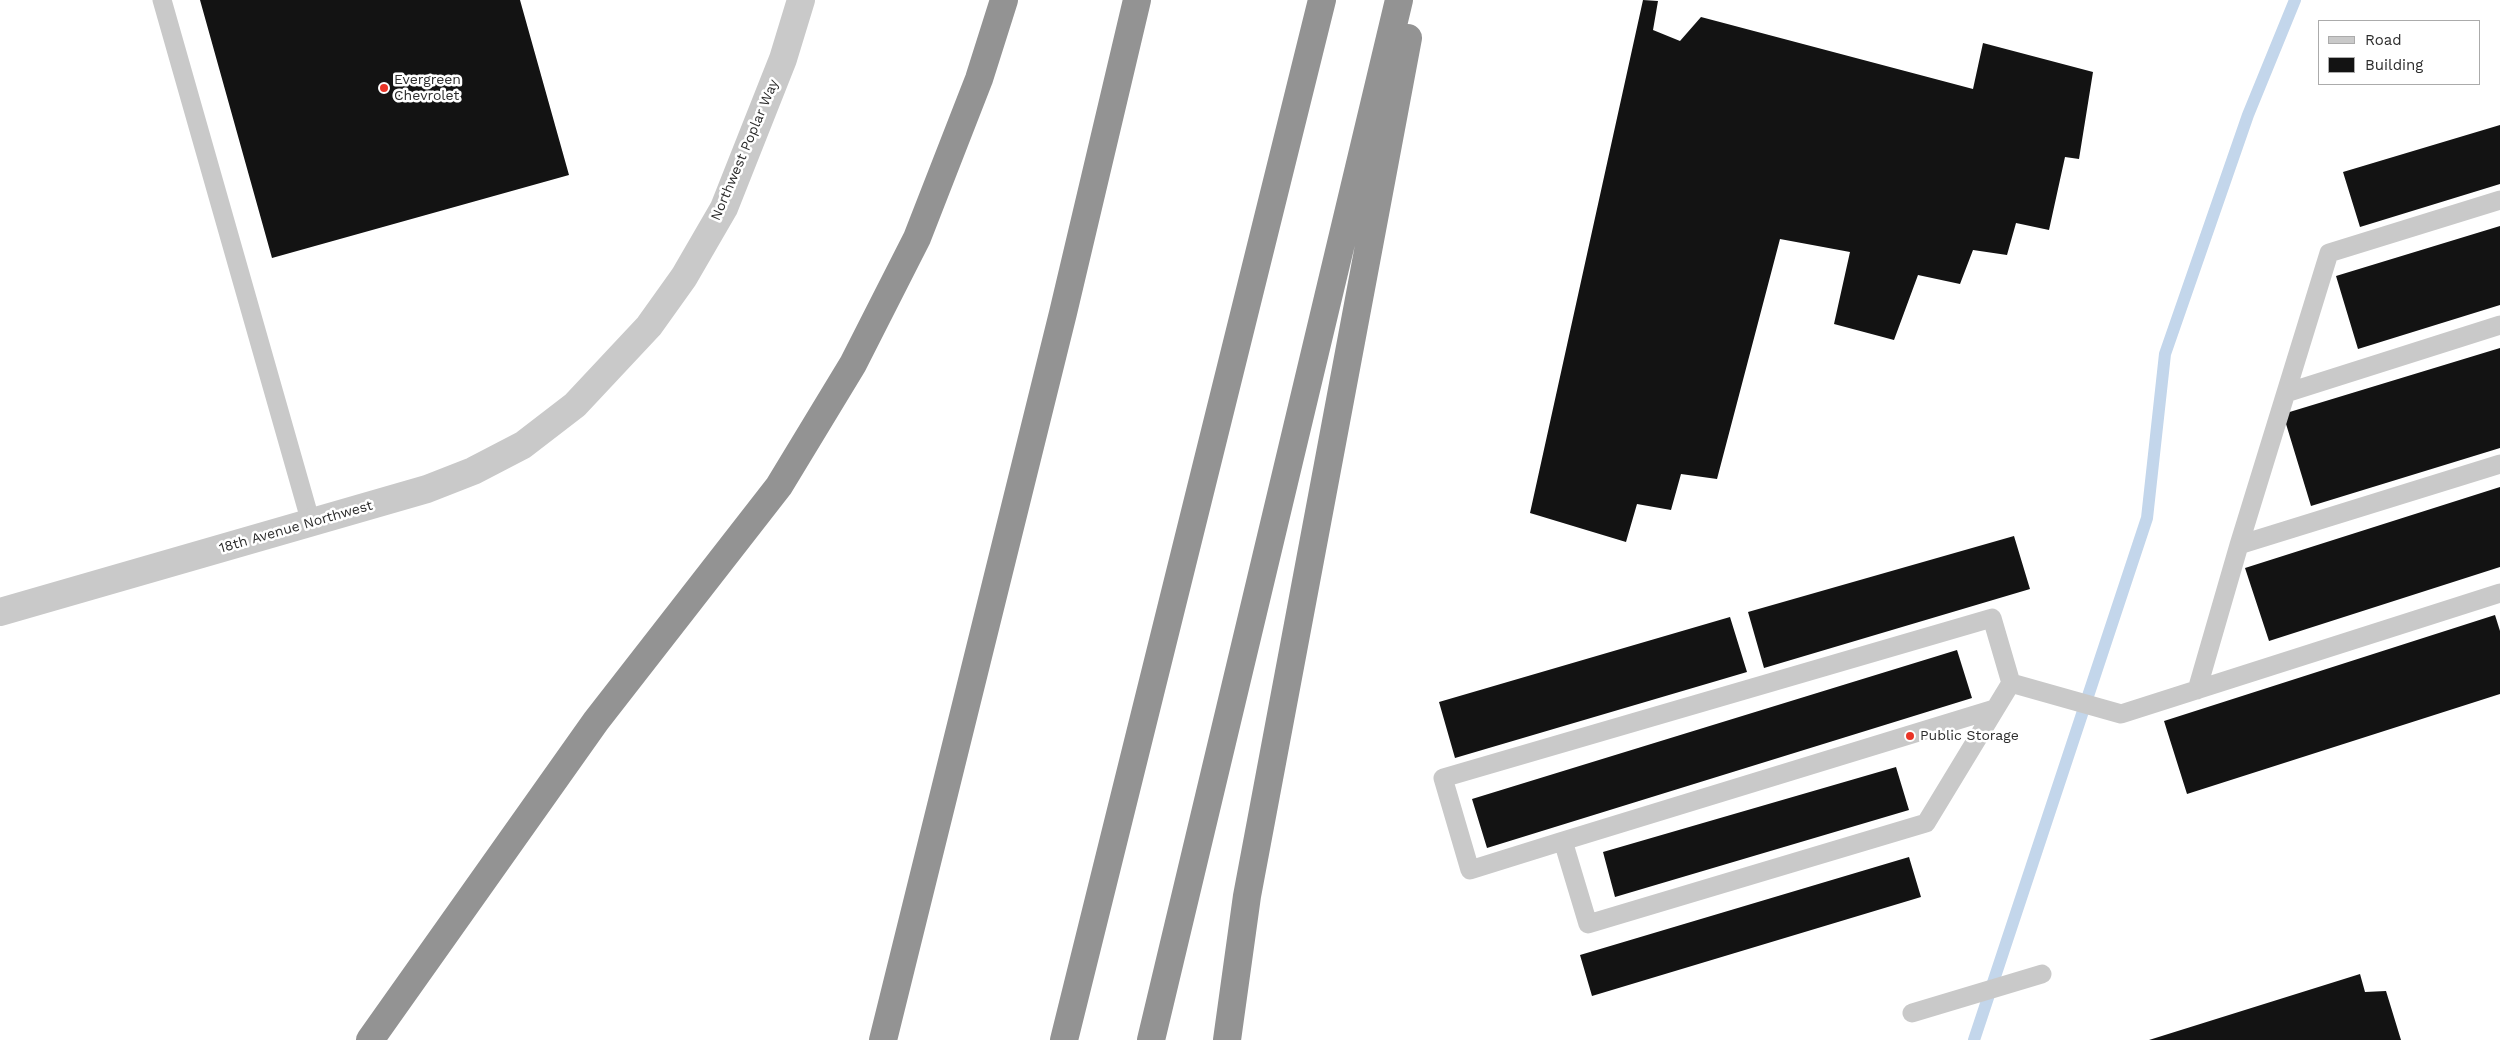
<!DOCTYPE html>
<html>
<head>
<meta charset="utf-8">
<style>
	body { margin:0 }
	#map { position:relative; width:2500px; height:1040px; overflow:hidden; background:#fff; font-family:"Work Sans",sans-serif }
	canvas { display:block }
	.legend { position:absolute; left:2318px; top:20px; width:162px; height:65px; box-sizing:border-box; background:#fff; border:1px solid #ababab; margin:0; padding:6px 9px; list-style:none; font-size:15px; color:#2c2c2c }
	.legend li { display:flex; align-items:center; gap:10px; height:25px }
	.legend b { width:25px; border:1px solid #ababab }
</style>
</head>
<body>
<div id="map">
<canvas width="2500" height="1040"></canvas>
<ul class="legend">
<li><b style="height:6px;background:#c9c9c9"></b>Road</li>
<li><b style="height:14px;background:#131313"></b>Building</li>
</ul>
</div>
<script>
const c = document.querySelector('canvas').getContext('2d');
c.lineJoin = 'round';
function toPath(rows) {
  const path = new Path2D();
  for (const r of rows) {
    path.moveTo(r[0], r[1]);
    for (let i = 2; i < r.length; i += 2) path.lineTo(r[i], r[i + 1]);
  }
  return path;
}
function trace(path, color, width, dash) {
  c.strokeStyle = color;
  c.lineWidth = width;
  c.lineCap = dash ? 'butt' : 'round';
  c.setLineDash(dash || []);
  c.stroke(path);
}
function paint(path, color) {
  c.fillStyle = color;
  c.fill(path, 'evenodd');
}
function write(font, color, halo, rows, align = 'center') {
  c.font = font + ' "Work Sans",sans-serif';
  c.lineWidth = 5;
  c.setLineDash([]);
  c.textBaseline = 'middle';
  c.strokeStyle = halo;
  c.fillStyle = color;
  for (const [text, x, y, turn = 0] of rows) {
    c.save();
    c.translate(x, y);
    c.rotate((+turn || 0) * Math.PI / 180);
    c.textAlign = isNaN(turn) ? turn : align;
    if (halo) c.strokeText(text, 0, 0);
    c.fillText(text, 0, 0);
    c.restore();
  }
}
const stream = toPath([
	[1974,1040,2147,518,2165,354,2248,115,2295,0]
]);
const building = toPath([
	[200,0,520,0,569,175,272,258],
	[1643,0,1658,1,1653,30,1680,41,1701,17,1973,89,1983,43,2093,72,2079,159,2065,157,2049,230,2016,223,2007,255,1973,250,1960,284,1918,275,1894,340,1834,324,1850,252,1780,239,1717,479,1681,474,1671,510,1637,504,1626,542,1530,513],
	[2500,125,2500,184,2360,227,2343,172],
	[2500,226,2500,305,2358,349,2336,276],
	[2500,348,2500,448,2311,506,2283,414],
	[2500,487,2500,567,2269,641,2245,568],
	[2014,536,2030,589,1764,668,1748,612],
	[2495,615,2500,631,2500,694,2187,794,2164,721],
	[1730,617,1747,672,1455,758,1439,702],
	[1957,650,1972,698,1487,848,1472,799],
	[1896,767,1909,810,1615,897,1603,852],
	[1909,857,1921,897,1592,996,1580,955],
	[2360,974,2365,992,2386,991,2401,1040,2149,1040]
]);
const lane = toPath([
	[162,0,311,523],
	[2286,393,2500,325],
	[2239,545,2500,464],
	[1992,618,2011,683,1926,823,1588,924,1563,841,1470,870,1443,778,1992,618],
	[2011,683,2121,714,2500,593],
	[2197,690,2239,545,2329,253,2500,200],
	[1563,841,1994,709],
	[1912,1013,2042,974]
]);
const street = toPath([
	[0,612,427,489,473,471,523,445,575,405,649,326,684,277,724,208,783,59,801,0]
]);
const highway = toPath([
	[370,1040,596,721,779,486,853,364,917,238,979,79,1004,0],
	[883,1040,1063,313,1137,0],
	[1064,1040,1322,0],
	[1151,1040,1399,0],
	[1227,1040,1247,896,1408,38]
]);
const markers = [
	[384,88,5,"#e93427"],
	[1910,736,5,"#e93427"]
];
const poiNames = [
	["Evergreen",394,80],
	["Chevrolet",394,96],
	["Public Storage",1920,736]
];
const streetNames = [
	["Northwest Poplar Way",745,150,-67],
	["18th Avenue Northwest",296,527,-16]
];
trace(stream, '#c3d6eb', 12);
paint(building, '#131313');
trace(lane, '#c9c9c9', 19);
trace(street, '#c9c9c9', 28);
trace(highway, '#939393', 28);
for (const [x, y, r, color] of markers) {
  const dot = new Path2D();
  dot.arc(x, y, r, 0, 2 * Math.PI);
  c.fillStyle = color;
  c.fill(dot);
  trace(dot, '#fff', 2);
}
write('14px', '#2c2c2c', '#fff', poiNames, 'left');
write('14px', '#2c2c2c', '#fff', streetNames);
</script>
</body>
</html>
